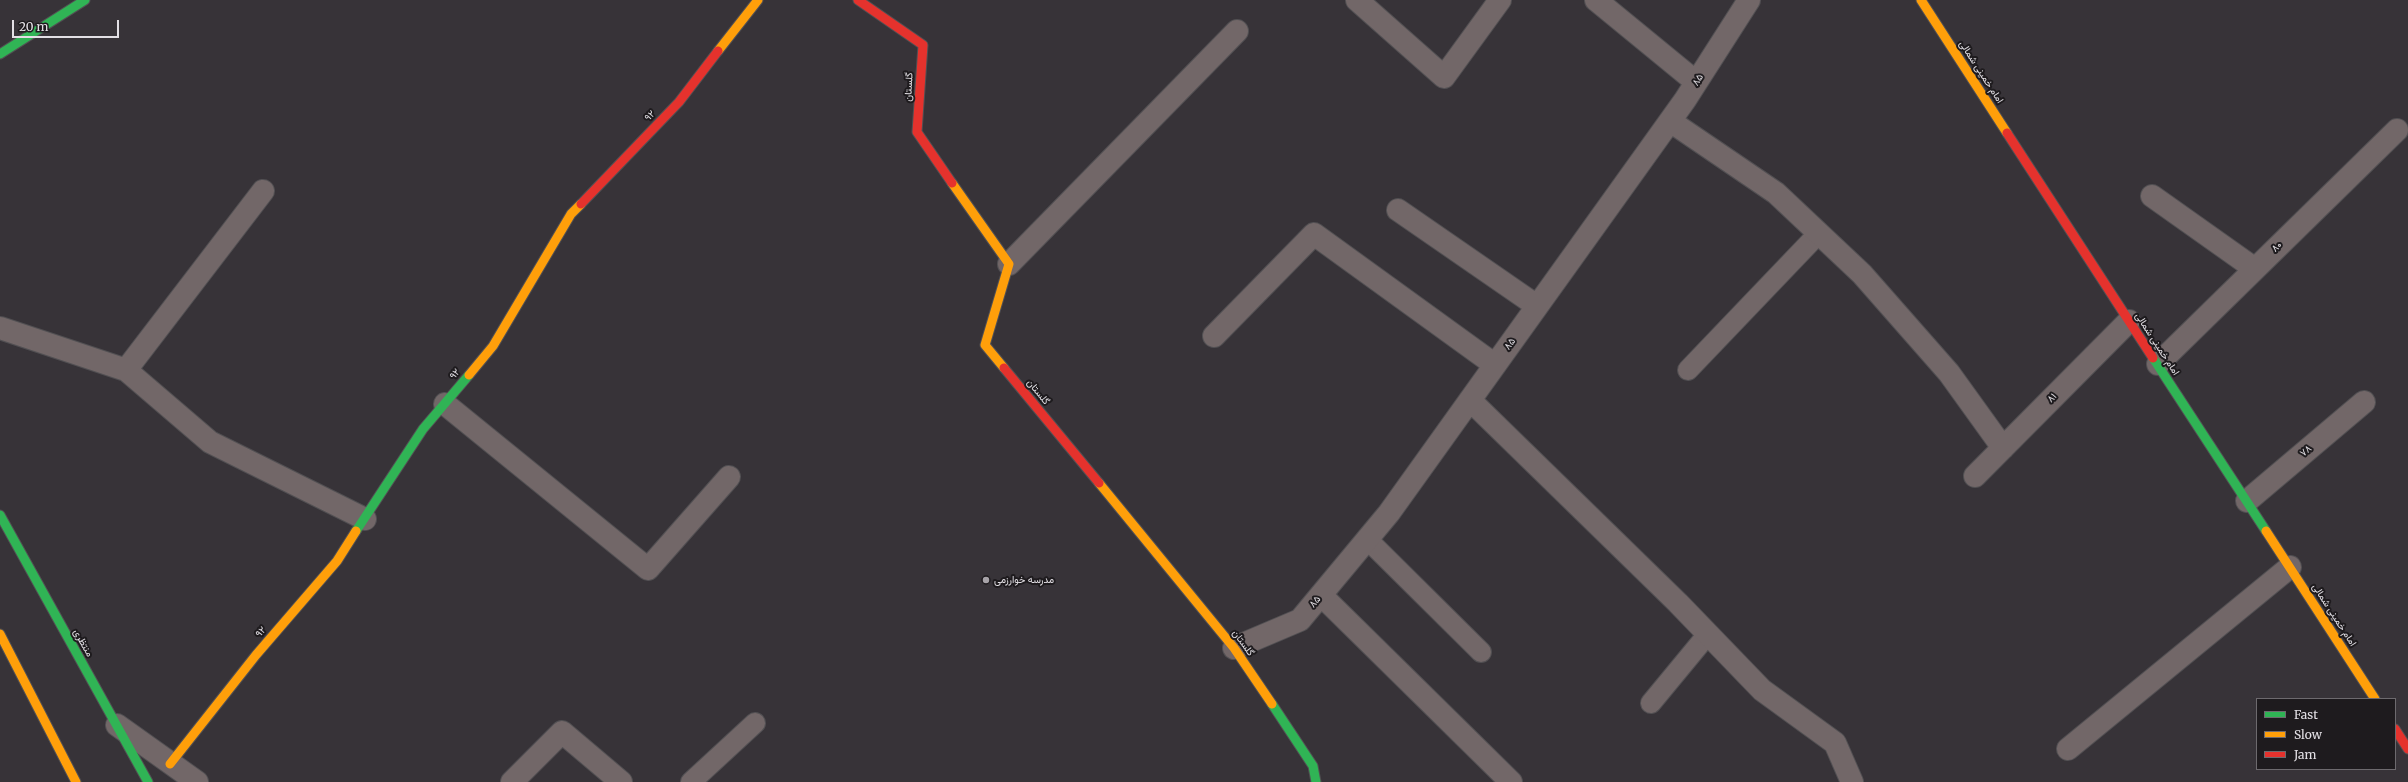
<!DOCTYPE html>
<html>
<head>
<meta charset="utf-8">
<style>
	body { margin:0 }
	#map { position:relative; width:2408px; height:782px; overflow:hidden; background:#373338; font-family:Merriweather,serif }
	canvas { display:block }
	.legend { position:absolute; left:2256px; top:698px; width:140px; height:72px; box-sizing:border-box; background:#1e1b1e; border:1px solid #6d6a6e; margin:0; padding:5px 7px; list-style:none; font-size:12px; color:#e3e0e5 }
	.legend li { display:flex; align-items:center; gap:8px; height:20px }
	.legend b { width:20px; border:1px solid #6d6a6e }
	.scale { position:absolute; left:12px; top:20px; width:107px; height:18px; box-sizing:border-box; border:2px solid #e3e0e5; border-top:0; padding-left:5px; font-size:12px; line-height:14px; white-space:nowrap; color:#e3e0e5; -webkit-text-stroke:3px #1e1b1e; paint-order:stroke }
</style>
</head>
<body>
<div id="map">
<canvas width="2408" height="782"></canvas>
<ul class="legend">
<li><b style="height:5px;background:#30b455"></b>Fast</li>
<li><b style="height:5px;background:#ff9f0a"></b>Slow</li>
<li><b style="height:5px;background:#e5322d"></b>Jam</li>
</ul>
<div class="scale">20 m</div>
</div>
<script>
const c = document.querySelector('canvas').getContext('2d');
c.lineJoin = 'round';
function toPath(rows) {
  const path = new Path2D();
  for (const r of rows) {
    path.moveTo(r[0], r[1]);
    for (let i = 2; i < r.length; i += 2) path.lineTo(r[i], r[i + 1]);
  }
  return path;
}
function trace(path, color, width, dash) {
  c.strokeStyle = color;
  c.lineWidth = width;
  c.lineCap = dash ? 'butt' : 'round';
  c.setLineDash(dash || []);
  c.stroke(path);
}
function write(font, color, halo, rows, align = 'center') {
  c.font = font + ' Merriweather,Vazirmatn,serif';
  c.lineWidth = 4;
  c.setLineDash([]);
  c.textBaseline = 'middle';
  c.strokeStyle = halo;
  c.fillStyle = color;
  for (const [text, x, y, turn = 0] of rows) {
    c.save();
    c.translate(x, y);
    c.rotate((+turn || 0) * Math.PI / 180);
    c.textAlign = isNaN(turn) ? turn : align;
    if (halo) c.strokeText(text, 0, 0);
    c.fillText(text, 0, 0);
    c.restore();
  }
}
const lane = toPath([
	[1688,370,1819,233],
	[1367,539,1481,652],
	[1651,703,1708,634],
	[691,782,755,723]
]);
const street = toPath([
	[1357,0,1444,77,1500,0],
	[1596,0,1696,82],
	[1670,121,1776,193,1862,274,1949,373,2003,448],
	[2152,196,2255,269],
	[1398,210,1537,306],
	[1009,264,1237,31],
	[0,328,126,370,210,442,365,519],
	[1214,336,1314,234,1495,365],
	[2158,364,2397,130],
	[126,370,263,191],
	[1470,400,1678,603,1762,690,1835,743,1852,782],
	[445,404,648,569,729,477],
	[1975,476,2129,321],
	[2247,501,2364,402],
	[1321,595,1511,782],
	[1234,648,1300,620,1389,513,1685,100,1749,0],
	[117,725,197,782],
	[2068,749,2290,567],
	[512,782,562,732,621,782]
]);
const fast = toPath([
	[0,54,85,0],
	[2153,358,2266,531],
	[0,515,148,782],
	[356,531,423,429,469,375],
	[1272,704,1313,766,1316,782]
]);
const slow = toPath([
	[1921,0,2007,133],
	[718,51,758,0],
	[952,183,1009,264,985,345,1004,368],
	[469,375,493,346,571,214,581,204],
	[1099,483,1234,648,1272,704],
	[2266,531,2375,699],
	[0,634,76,782],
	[170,764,256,655,337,561,356,531]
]);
const jam = toPath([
	[858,0,923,45,917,132,952,183],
	[2007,133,2153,358],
	[581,204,679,102,718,51],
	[1004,368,1099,483],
	[2395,729,2408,749]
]);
const markers = [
	[986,580,4,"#a7a3a8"]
];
const streetNames = [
	["امام خمینی شمالی",1981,72,57],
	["۸۵",1698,80,-57],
	["گلستان",909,87,-87],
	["۹۲",650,116,-46],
	["۸۰",2277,247,-44],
	["۸۵",1510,344,-54],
	["امام خمینی شمالی",2157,344,57],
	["۹۲",455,374,-50],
	["گلستان",1038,392,51],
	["۸۱",2052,398,-45],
	["۷۸",2306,451,-40],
	["۸۵",1315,602,-50],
	["امام خمینی شمالی",2334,615,57],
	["۹۲",261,632,-49],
	["منتظری",83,643,61],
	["گلستان",1243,643,54]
];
const poiNames = [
	["مدرسه خوارزمی",994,580]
];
trace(lane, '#525053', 22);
trace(street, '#525053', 24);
trace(fast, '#525053', 11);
trace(slow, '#525053', 11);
trace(jam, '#525053', 11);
trace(lane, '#726768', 20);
trace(street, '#726768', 22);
trace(fast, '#30b455', 9);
trace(slow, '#ff9f0a', 9);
trace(jam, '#e5322d', 9);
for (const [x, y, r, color] of markers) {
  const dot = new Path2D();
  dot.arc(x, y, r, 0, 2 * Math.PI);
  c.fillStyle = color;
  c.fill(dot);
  trace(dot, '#1e1b1e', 1.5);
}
write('10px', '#e3e0e5', '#1e1b1e', streetNames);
write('10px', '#e3e0e5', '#1e1b1e', poiNames, 'left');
</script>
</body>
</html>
